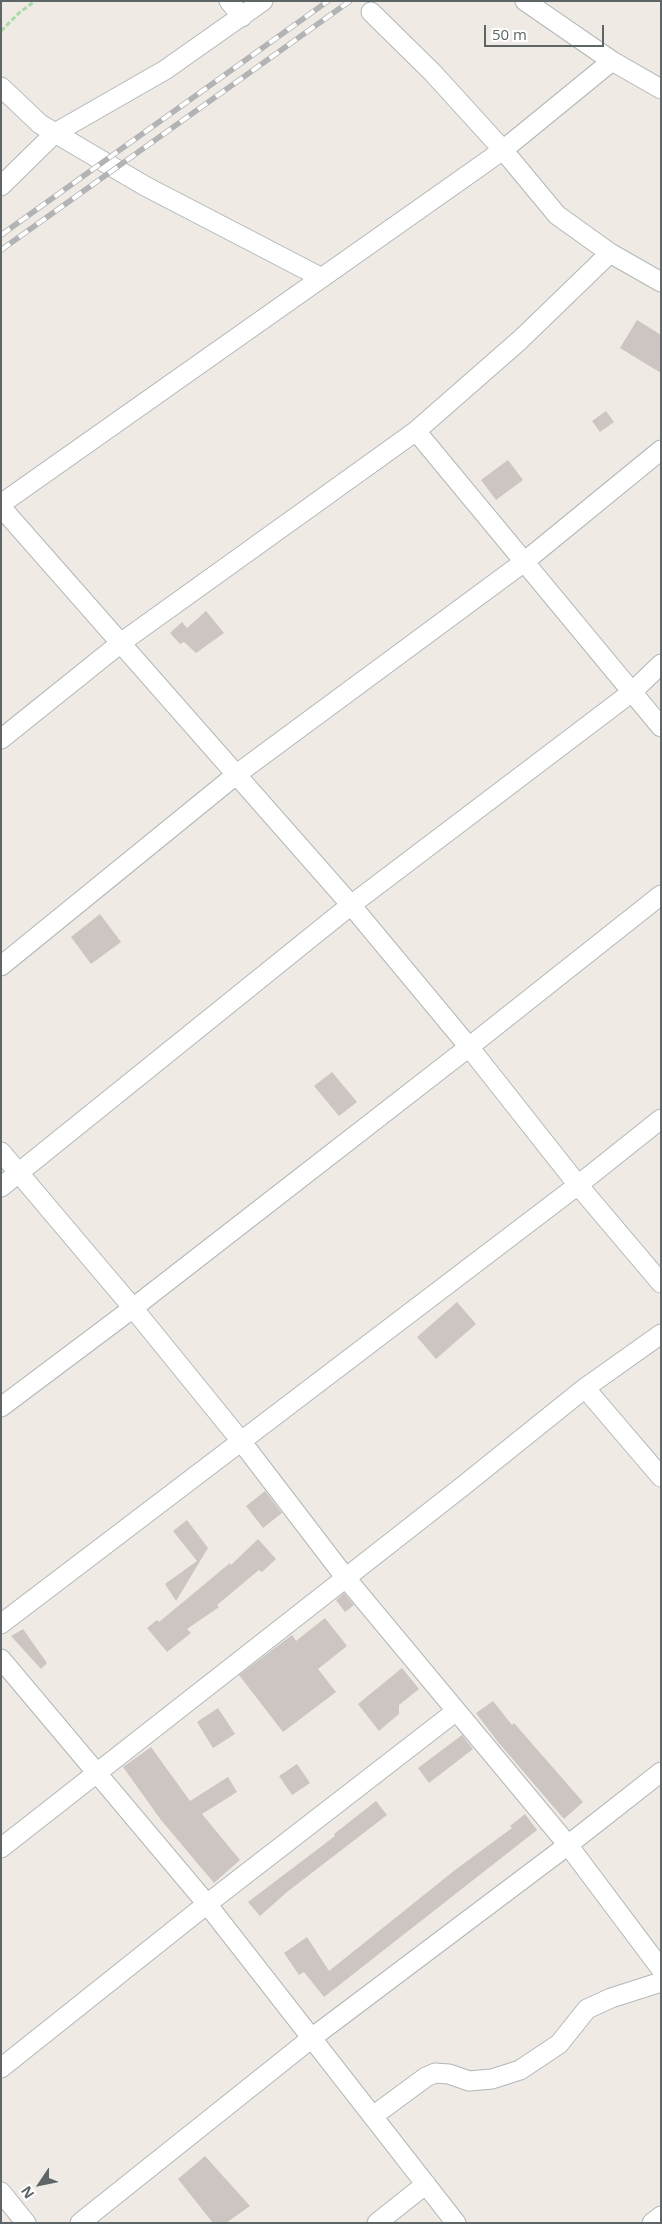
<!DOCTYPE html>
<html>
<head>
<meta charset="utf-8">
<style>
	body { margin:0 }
	#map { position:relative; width:662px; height:2224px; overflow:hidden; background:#f0eae5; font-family:"Open Sans",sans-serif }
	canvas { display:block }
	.frame { position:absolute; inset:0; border:2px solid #5d6567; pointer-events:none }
	.north { position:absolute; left:15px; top:2159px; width:50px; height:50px; -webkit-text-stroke:4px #fff; paint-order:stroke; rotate:236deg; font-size:14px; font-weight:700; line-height:20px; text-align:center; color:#5d6567 }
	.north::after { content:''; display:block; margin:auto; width:18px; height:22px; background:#5d6567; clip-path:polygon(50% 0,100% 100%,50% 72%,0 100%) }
	.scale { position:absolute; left:484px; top:25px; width:120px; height:22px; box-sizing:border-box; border:2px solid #5d6567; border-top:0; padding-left:6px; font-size:15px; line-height:18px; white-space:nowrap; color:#5d6567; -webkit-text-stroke:4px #fff; paint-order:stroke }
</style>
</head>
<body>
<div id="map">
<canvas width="662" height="2224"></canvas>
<div class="frame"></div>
<div class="north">N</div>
<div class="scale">50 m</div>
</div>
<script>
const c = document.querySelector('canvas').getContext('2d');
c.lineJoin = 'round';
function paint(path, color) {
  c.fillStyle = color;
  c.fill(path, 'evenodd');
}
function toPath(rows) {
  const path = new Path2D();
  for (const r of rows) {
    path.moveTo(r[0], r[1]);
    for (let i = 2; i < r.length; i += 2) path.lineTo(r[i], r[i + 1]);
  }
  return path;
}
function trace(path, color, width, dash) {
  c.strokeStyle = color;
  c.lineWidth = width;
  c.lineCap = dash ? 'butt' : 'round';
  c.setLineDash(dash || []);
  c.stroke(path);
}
const building = toPath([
	[637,320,661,335,661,373,620,348],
	[606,411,614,422,600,432,592,421],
	[508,460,523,480,496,500,481,480],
	[206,611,224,633,196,653,184,642,180,644,170,633,182,622,187,628],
	[100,914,121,942,91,964,71,937],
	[332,1072,357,1102,339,1116,314,1086],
	[457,1302,476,1324,436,1359,417,1337],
	[265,1491,282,1513,263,1528,246,1506],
	[187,1520,208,1548,176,1601,165,1584,197,1561,173,1531],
	[258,1539,276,1559,262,1572,259,1570,217,1605,219,1607,187,1629,191,1633,167,1652,147,1628,157,1620,159,1622,230,1563,231,1565],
	[344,1593,354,1605,345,1612,336,1600],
	[325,1618,347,1646,318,1669,336,1692,283,1732,239,1675,292,1635,296,1641],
	[23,1629,47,1663,41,1669,11,1636],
	[402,1668,419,1689,399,1705,399,1714,379,1731,358,1704],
	[493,1701,512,1725,514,1723,583,1802,564,1819,498,1742,476,1713],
	[218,1708,235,1734,213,1748,197,1722],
	[462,1735,473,1749,429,1783,418,1768],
	[151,1747,190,1801,228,1777,237,1792,202,1814,240,1860,214,1883,161,1820,123,1767],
	[297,1764,310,1783,292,1795,279,1776],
	[376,1801,387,1815,287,1892,260,1916,248,1902,335,1836,334,1834],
	[525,1814,537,1830,324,1997,304,1972,299,1975,284,1953,307,1937,329,1971,455,1870,512,1828,510,1826],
	[205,2156,250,2206,226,2223,213,2223,178,2179]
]);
const path = toPath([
	[1,31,19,13,35,1]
]);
const minor = toPath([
	[229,1,242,17],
	[525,1,612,61,661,89],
	[371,12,433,73,503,150,557,215,610,253,661,282],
	[1,87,40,124,55,133,145,186,322,278],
	[1,186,55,133,165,70,263,1],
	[416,431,661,727],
	[1,504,503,150,612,61],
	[1,507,351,905,469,1047,578,1185,661,1283],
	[1,739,122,642,416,431,520,340,610,253],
	[1,966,237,774,524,562,661,450],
	[1,1152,133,1308,241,1441,345,1577,568,1845,661,1969],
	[1,1187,351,905,632,692,661,664],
	[585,1388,661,1477],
	[1,1407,133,1308,469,1047,661,895],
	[1,1624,578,1185,661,1119],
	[1,1659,207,1904,456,2223],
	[1,1848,463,1486,585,1388,661,1334],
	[1,2068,207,1904,455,1712],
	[373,2116,426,2077,435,2073,449,2074,469,2081,492,2079,520,2070,559,2044,587,2009,611,1998,661,1982],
	[1,2192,26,2223],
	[80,2223,313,2037,568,1845,661,1772],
	[377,2223,426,2184],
	[652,2223,661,2216]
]);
const rail = toPath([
	[1,235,328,1],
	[1,250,350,1]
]);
paint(building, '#ccc5c2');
trace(minor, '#b1b7b9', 21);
trace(path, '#a9dca3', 3, [5, 2.5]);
trace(minor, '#fff', 19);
trace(rail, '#b2b3b4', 5.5);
trace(rail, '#fff', 4, [11]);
</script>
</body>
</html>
